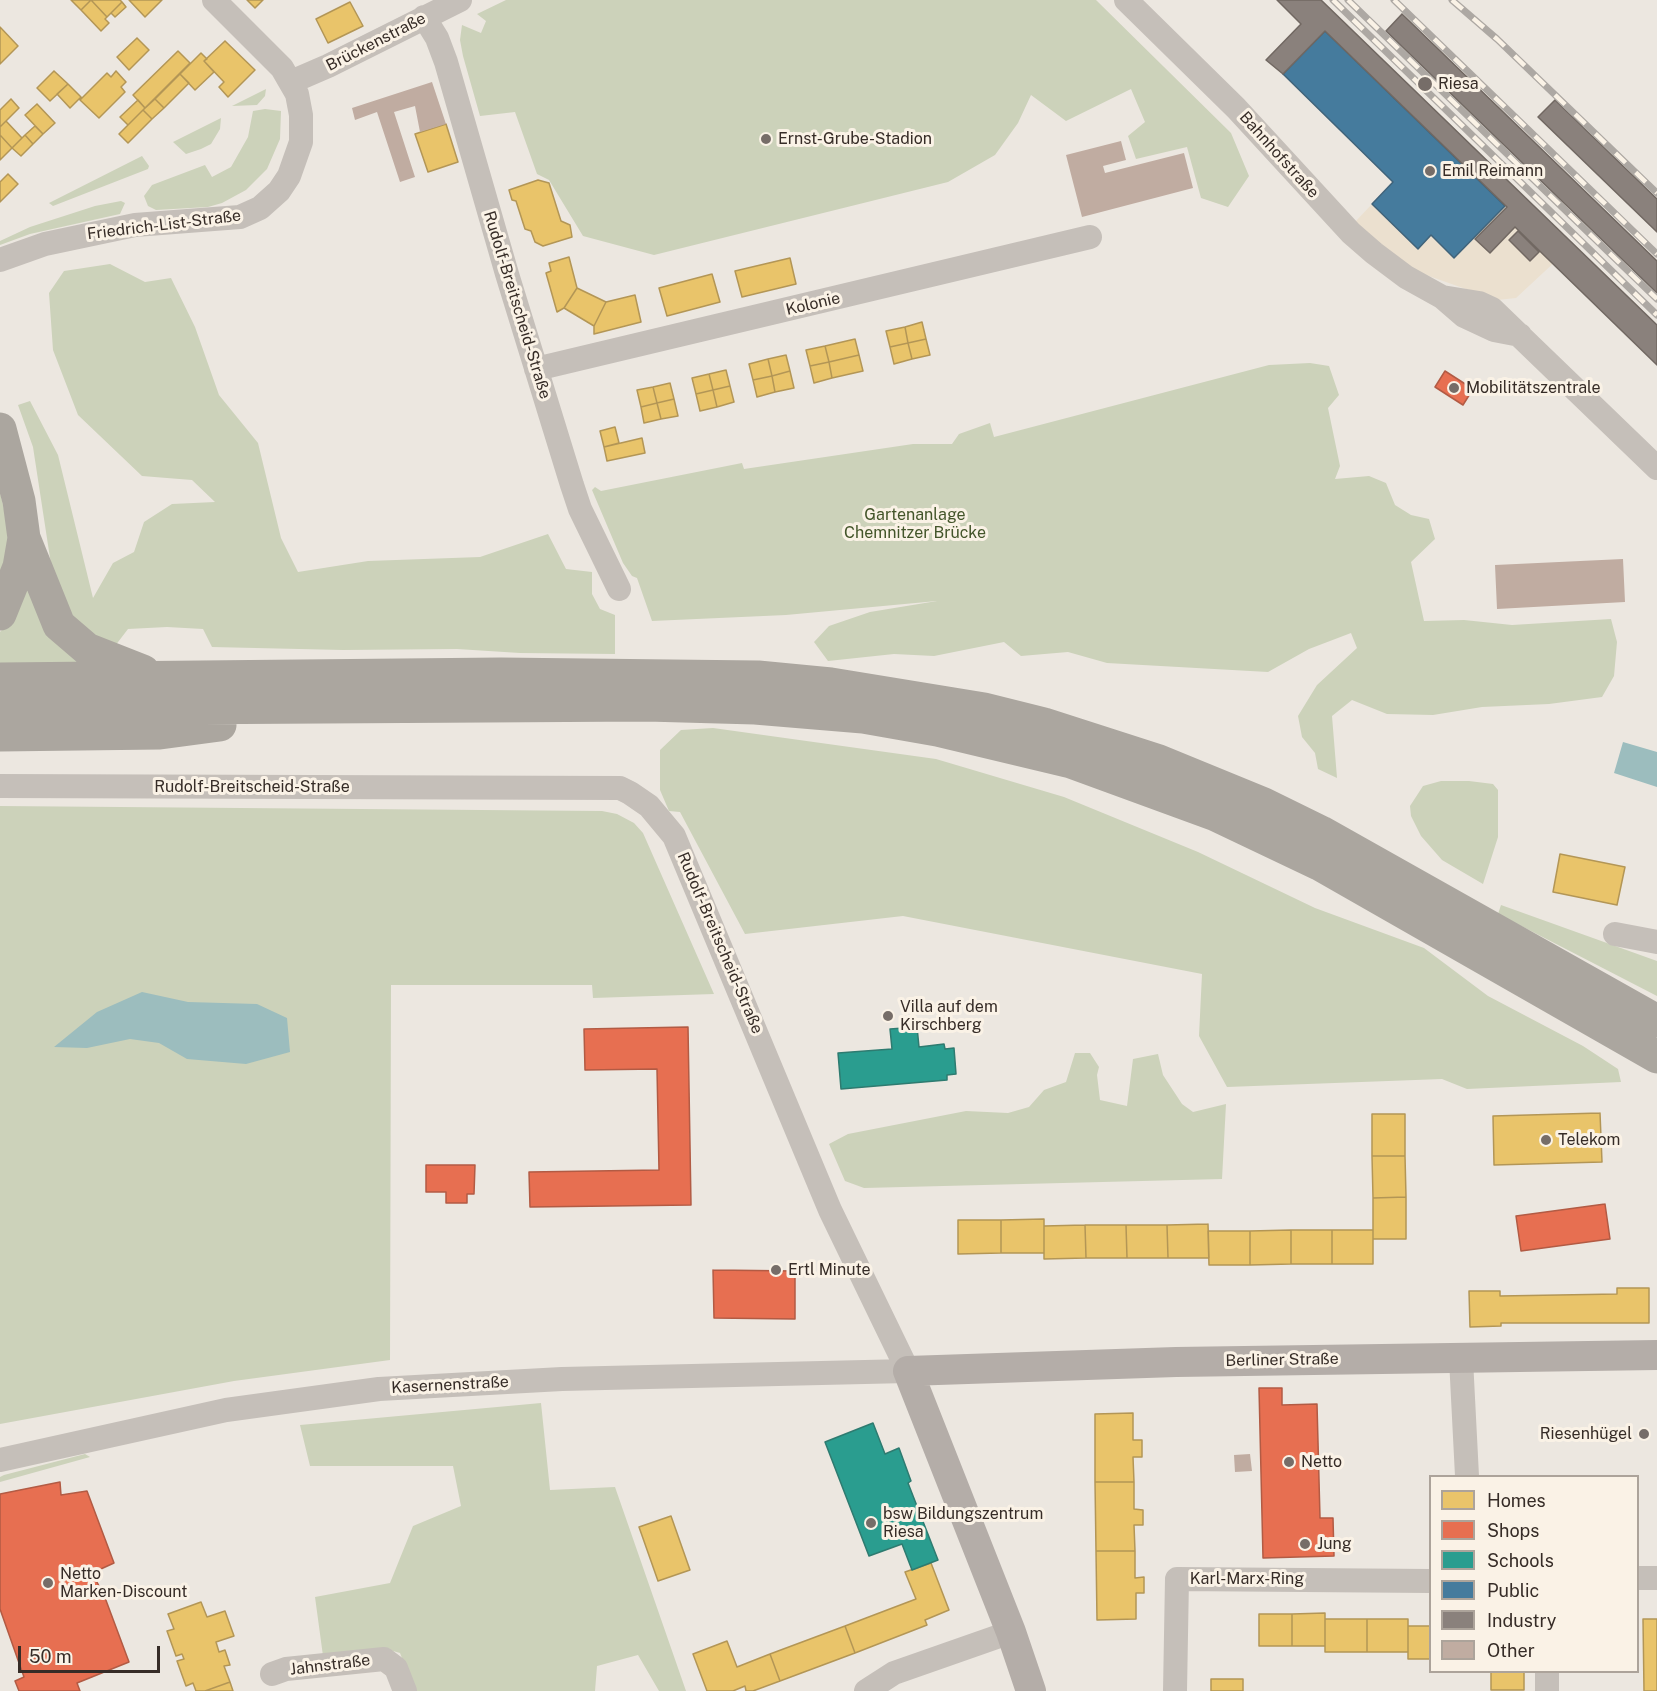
<!DOCTYPE html>
<html>
<head>
<meta charset="utf-8">
<style>
	body { margin:0 }
	#map { position:relative; width:1657px; height:1691px; overflow:hidden; background:#ece7e0; font-family:"Public Sans",sans-serif }
	canvas { display:block }
	.legend { position:absolute; left:1429px; top:1475px; width:210px; height:198px; box-sizing:border-box; background:#faf2e6; border:2px solid #aca39a; margin:0; padding:8px 10px; list-style:none; font-size:18px; color:#362c27 }
	.legend li { display:flex; align-items:center; gap:12px; height:30px }
	.legend b { width:30px; border:2px solid #aca39a }
	.scale { position:absolute; left:18px; top:1646px; width:142px; height:27px; box-sizing:border-box; border:3px solid #362c27; border-top:0; padding-left:8px; font-size:18px; line-height:21px; white-space:nowrap; color:#362c27; -webkit-text-stroke:4px #faf2e6; paint-order:stroke }
</style>
</head>
<body>
<div id="map">
<canvas width="1657" height="1691"></canvas>
<ul class="legend">
<li><b style="height:16px;background:#e9c46a"></b>Homes</li>
<li><b style="height:16px;background:#e76f51"></b>Shops</li>
<li><b style="height:16px;background:#2a9d8f"></b>Schools</li>
<li><b style="height:16px;background:#457b9d"></b>Public</li>
<li><b style="height:16px;background:#8a817c"></b>Industry</li>
<li><b style="height:16px;background:#c0aca1"></b>Other</li>
</ul>
<div class="scale">50 m</div>
</div>
<script>
const c = document.querySelector('canvas').getContext('2d');
c.lineJoin = 'round';
function paint(path, color) {
  c.fillStyle = color;
  c.fill(path, 'evenodd');
}
function toPath(rows) {
  const path = new Path2D();
  for (const r of rows) {
    path.moveTo(r[0], r[1]);
    for (let i = 2; i < r.length; i += 2) path.lineTo(r[i], r[i + 1]);
  }
  return path;
}
function trace(path, color, width, dash) {
  c.strokeStyle = color;
  c.lineWidth = width;
  c.lineCap = dash ? 'butt' : 'round';
  c.setLineDash(dash || []);
  c.stroke(path);
}
function write(font, color, halo, rows, align = 'center') {
  c.font = font + ' "Public Sans",sans-serif';
  c.lineWidth = 6;
  c.setLineDash([]);
  c.textBaseline = 'middle';
  c.strokeStyle = halo;
  c.fillStyle = color;
  for (const [text, x, y, turn = 0] of rows) {
    c.save();
    c.translate(x, y);
    c.rotate((+turn || 0) * Math.PI / 180);
    c.textAlign = isNaN(turn) ? turn : align;
    if (halo) c.strokeText(text, 0, 0);
    c.fillText(text, 0, 0);
    c.restore();
  }
}
const green = toPath([
	[506,0,1096,0,1231,133,1249,176,1228,207,1201,198,1187,147,1136,159,1128,136,1145,122,1131,89,1066,121,1031,95,1018,123,995,155,948,182,654,255,583,236,549,180,537,174,515,112,480,116,463,56,460,40,462,25,481,33,486,21,477,14],
	[266,89,265,96,257,105,232,106],
	[265,109,281,111,280,139,267,169,246,190,222,203,208,207,156,210,148,206,144,196,152,185,205,165,212,177,231,167,248,137,253,111],
	[221,118,220,129,211,144,201,149,186,154,173,142],
	[142,156,149,166,148,169,53,206,49,203],
	[121,201,125,203,120,214,30,234,0,245,0,241,30,227,95,206],
	[110,264,145,282,171,278,195,327,219,395,258,443,281,538,298,572,368,561,480,557,548,534,566,569,592,572,592,594,600,609,615,615,615,654,520,653,457,649,343,650,212,647,203,629,167,627,128,629,115,646,75,625,52,571,33,447,18,405,30,401,58,455,93,598,113,563,134,552,144,522,172,504,215,502,192,480,142,476,78,415,53,350,49,293,64,271],
	[1310,363,1329,366,1339,395,1328,408,1340,466,1335,479,1369,476,1386,483,1395,505,1411,515,1429,519,1435,539,1411,562,1424,621,1464,620,1512,625,1611,619,1617,642,1614,676,1602,697,1549,704,1482,707,1433,715,1387,714,1352,700,1332,716,1337,778,1318,769,1315,753,1302,737,1298,716,1317,685,1357,648,1351,633,1309,649,1268,672,1107,663,1068,652,1021,656,1004,642,934,656,894,654,828,661,814,642,829,626,870,612,937,601,786,615,652,621,637,578,632,576,623,563,592,490,595,487,601,491,742,463,744,469,913,444,952,444,959,434,990,423,994,437,1269,365],
	[0,492,10,535,0,594],
	[27,574,106,667,0,668,0,632,8,623],
	[713,728,936,759,1064,797,1198,852,1315,908,1424,948,1488,996,1583,1046,1618,1069,1621,1082,1467,1089,1442,1079,1227,1087,1199,1036,1202,974,903,916,745,934,680,812,669,811,660,790,660,750,681,730],
	[1469,781,1493,784,1498,790,1498,837,1483,884,1442,860,1421,836,1411,816,1410,806,1423,786,1441,781],
	[0,806,602,811,617,814,634,823,643,833,714,994,593,998,592,985,391,985,390,1360,234,1381,0,1424],
	[1501,905,1657,961,1657,996,1498,914],
	[1075,1053,1090,1053,1099,1067,1097,1075,1100,1100,1127,1106,1133,1059,1158,1054,1163,1075,1182,1104,1193,1112,1226,1104,1222,1179,864,1188,845,1181,829,1144,848,1134,966,1111,1008,1113,1029,1107,1044,1090,1066,1082],
	[541,1403,550,1490,615,1487,686,1691,659,1691,638,1655,597,1666,595,1691,415,1691,400,1653,386,1649,323,1656,315,1597,390,1583,413,1526,461,1506,453,1466,310,1466,300,1425],
	[85,1454,90,1457,0,1482,0,1477,4,1475]
]);
const plaza = toPath([
	[1372,204,1418,248,1431,235,1454,258,1505,206,1558,259,1516,298,1497,300,1409,269,1355,222]
]);
const water = toPath([
	[1623,742,1657,752,1657,787,1614,773],
	[142,992,188,1002,257,1004,287,1018,290,1052,246,1064,187,1059,159,1043,130,1039,87,1048,54,1047,97,1012]
]);
const homes = toPath([
	[71,0,91,0,81,10,71,0],
	[91,0,120,0,122,2,107,17,91,0],
	[91,0,107,17,105,19,109,23,101,31,81,10,91,0],
	[129,0,162,0,145,17,129,0],
	[247,0,263,0,255,8,247,0],
	[122,2,126,7,115,17,111,13,122,2],
	[350,2,363,26,328,43,316,19,350,2],
	[0,27,18,46,0,64,0,27],
	[137,38,149,50,129,70,117,57,137,38],
	[225,41,255,70,228,97,219,87,224,82,204,61,225,41],
	[178,51,190,63,145,108,133,95,178,51],
	[201,53,207,59,204,61,214,72,195,90,180,74,201,53],
	[54,71,68,84,50,101,37,88,54,71],
	[116,71,126,82,121,87,125,92,99,118,80,100,107,73,111,77,116,71],
	[180,74,189,83,164,108,155,99,180,74],
	[68,84,81,97,70,108,57,94,68,84],
	[11,99,19,108,0,127,0,110,11,99],
	[155,99,164,108,152,119,143,110,155,99],
	[138,100,145,108,128,125,120,117,138,100],
	[37,104,55,123,43,134,25,115,37,104],
	[143,110,152,119,128,143,119,134,143,110],
	[6,121,22,138,12,148,0,135,0,127,6,121],
	[446,124,458,162,428,172,415,134,446,124],
	[35,126,43,134,33,144,25,135,35,126],
	[0,135,12,148,0,160,0,135],
	[25,135,33,144,21,156,12,148,25,135],
	[8,174,18,184,0,202,0,182,8,174],
	[538,180,549,183,561,221,570,225,572,237,543,246,535,242,531,231,525,229,516,201,512,200,509,190,538,180],
	[569,257,577,288,564,308,557,312,546,273,551,271,549,263,569,257],
	[790,258,796,284,742,297,735,271,790,258],
	[712,274,720,302,667,316,659,288,712,274],
	[577,288,606,302,594,326,564,308,577,288],
	[635,295,641,322,594,334,594,326,606,302,635,295],
	[922,322,926,339,908,343,905,327,922,322],
	[905,327,908,343,890,347,886,331,905,327],
	[855,339,859,355,829,362,825,346,855,339],
	[926,339,930,355,912,359,908,343,926,339],
	[908,343,912,359,894,364,890,347,908,343],
	[825,346,829,362,810,366,806,350,825,346],
	[786,355,790,371,772,376,768,359,786,355],
	[859,355,863,371,832,378,829,362,859,355],
	[768,359,772,376,753,380,749,364,768,359],
	[829,362,832,378,814,383,810,366,829,362],
	[726,370,730,386,713,390,709,374,726,370],
	[790,371,794,388,775,392,772,376,790,371],
	[709,374,713,390,696,394,692,378,709,374],
	[772,376,775,392,757,397,753,380,772,376],
	[670,383,674,399,657,403,653,387,670,383],
	[730,386,734,402,717,407,713,390,730,386],
	[653,387,657,403,641,407,637,390,653,387],
	[713,390,717,407,700,411,696,394,713,390],
	[674,399,678,416,661,419,657,403,674,399],
	[657,403,661,419,644,423,641,407,657,403],
	[615,427,619,443,604,447,600,431,615,427],
	[642,438,645,453,607,461,604,447,642,438],
	[1560,854,1625,867,1617,905,1553,892,1560,854],
	[1600,1113,1602,1162,1494,1165,1493,1116,1600,1113],
	[1372,1114,1405,1114,1405,1156,1372,1156,1372,1114],
	[1372,1156,1405,1156,1406,1197,1373,1198,1372,1156],
	[1406,1197,1406,1239,1373,1239,1373,1198,1406,1197],
	[1044,1219,1044,1253,1001,1253,1001,1220,1044,1219],
	[958,1220,1001,1220,1001,1253,958,1254,958,1220],
	[1208,1224,1209,1258,1168,1258,1167,1225,1208,1224],
	[1085,1225,1086,1258,1044,1259,1044,1226,1085,1225],
	[1085,1225,1126,1225,1127,1258,1086,1258,1085,1225],
	[1126,1225,1167,1225,1168,1258,1127,1258,1126,1225],
	[1291,1230,1291,1264,1250,1265,1250,1231,1291,1230],
	[1291,1230,1332,1230,1332,1264,1291,1264,1291,1230],
	[1332,1230,1373,1230,1373,1264,1332,1264,1332,1230],
	[1208,1231,1250,1231,1250,1265,1209,1265,1208,1231],
	[1617,1288,1649,1288,1649,1323,1501,1323,1501,1326,1470,1327,1469,1291,1500,1291,1500,1296,1617,1294,1617,1288],
	[1133,1413,1133,1440,1142,1440,1142,1457,1133,1457,1134,1482,1095,1482,1095,1414,1133,1413],
	[1095,1482,1134,1482,1134,1509,1143,1510,1143,1525,1134,1525,1135,1551,1096,1551,1095,1482],
	[671,1516,690,1570,658,1581,639,1527,671,1516],
	[1096,1551,1135,1551,1135,1578,1144,1577,1144,1593,1136,1593,1136,1619,1097,1620,1096,1551],
	[931,1563,949,1610,925,1620,927,1625,855,1653,845,1626,916,1599,905,1572,931,1563],
	[201,1602,207,1617,225,1611,234,1636,216,1642,219,1652,225,1650,230,1665,224,1666,230,1682,205,1691,196,1691,193,1683,186,1686,177,1661,184,1659,182,1654,176,1656,167,1631,174,1629,168,1614,201,1602],
	[1325,1613,1325,1646,1292,1646,1292,1614,1325,1613],
	[1259,1614,1292,1614,1292,1646,1259,1646,1259,1614],
	[1325,1619,1367,1619,1367,1652,1325,1652,1325,1619],
	[1367,1619,1408,1619,1408,1652,1367,1652,1367,1619],
	[1643,1619,1657,1619,1657,1691,1644,1691,1643,1619],
	[845,1626,855,1653,780,1681,770,1654,845,1626],
	[1408,1626,1430,1626,1430,1659,1408,1659,1408,1626],
	[727,1641,737,1667,770,1654,780,1681,753,1691,746,1691,745,1686,733,1691,707,1691,693,1654,727,1641],
	[1491,1672,1524,1672,1524,1690,1491,1690,1491,1672],
	[1211,1679,1243,1679,1243,1691,1211,1691,1211,1679],
	[230,1682,233,1691,205,1691,230,1682]
]);
const shops = toPath([
	[1445,371,1473,389,1463,405,1435,387,1445,371],
	[688,1027,691,1205,530,1207,529,1172,659,1170,657,1069,585,1070,584,1029,688,1027],
	[426,1165,475,1165,474,1194,467,1194,467,1203,446,1203,446,1192,426,1192,426,1165],
	[1605,1204,1610,1239,1521,1251,1516,1216,1605,1204],
	[713,1270,795,1271,795,1319,714,1318,713,1270],
	[1259,1388,1282,1388,1282,1405,1317,1404,1320,1518,1333,1518,1334,1556,1263,1558,1259,1388],
	[60,1482,61,1495,87,1491,114,1563,92,1573,104,1595,129,1662,77,1683,80,1691,19,1691,15,1681,24,1677,0,1609,0,1494,60,1482]
]);
const schools = toPath([
	[917,1027,919,1047,944,1044,945,1049,954,1048,956,1074,947,1075,947,1080,841,1089,838,1053,892,1049,890,1029,917,1027],
	[873,1423,885,1454,899,1448,911,1481,908,1483,938,1560,912,1570,902,1544,869,1556,825,1442,873,1423]
]);
const public = toPath([
	[1325,31,1505,206,1454,258,1431,235,1418,249,1372,204,1393,182,1283,74,1325,31]
]);
const industry = toPath([
	[1277,0,1321,0,1657,325,1657,365,1515,227,1490,253,1475,239,1507,207,1325,31,1283,74,1266,60,1301,24,1277,0],
	[1402,14,1657,261,1657,293,1386,31,1402,14],
	[1555,100,1657,199,1657,232,1538,117,1555,100],
	[1518,231,1539,252,1530,261,1509,240,1518,231]
]);
const building = toPath([
	[432,82,446,124,420,132,415,106,394,112,415,177,400,182,377,112,355,120,352,108],
	[1121,141,1126,160,1103,166,1105,173,1184,153,1193,188,1082,217,1066,155],
	[1623,559,1625,602,1497,609,1495,565],
	[1250,1454,1252,1471,1235,1472,1234,1455]
]);
const minor = toPath([
	[1126,0,1236,108,1351,233,1374,253,1406,277,1442,297,1464,316,1494,330,1520,335],
	[424,17,437,38,446,62,507,274,572,485,580,509,619,589],
	[291,82,328,66,460,0],
	[0,260,45,244,135,225,240,217,260,208,279,191,289,176,301,142,301,115,297,94,282,68,214,0],
	[1442,297,1479,303,1492,309,1657,468],
	[536,369,1090,237],
	[0,786,620,788,630,793,649,806,674,836,830,1210,908,1371,562,1379,379,1389,226,1410,0,1460],
	[1615,934,1657,942],
	[1461,1359,1467,1476],
	[1638,1578,1657,1578],
	[1547,1672,1547,1691],
	[272,1674,286,1669,384,1659,396,1668,405,1691],
	[866,1691,894,1673,1011,1632],
	[1175,1691,1177,1579,1430,1581]
]);
const major = toPath([
	[1031,1691,1011,1632,908,1371,1176,1362,1657,1355]
]);
const highway = toPath([
	[0,429,19,501,24,538,19,567,0,614],
	[24,538,59,625,87,649,143,671],
	[0,679,501,674,758,677,831,684,984,709,1044,724,1159,761,1264,804,1321,832,1657,1021],
	[0,709,647,705,755,708,863,717,937,730,1071,762,1216,815,1319,864,1657,1057],
	[0,735,160,733,220,725]
]);
const rail = toPath([
	[1333,0,1657,315],
	[1348,0,1657,299],
	[1394,0,1657,254],
	[1452,0,1497,39,1657,193]
]);
const markers = [
	[1425,84,8,"#766d68"],
	[766,139,6,"#766d68"],
	[1430,171,6,"#766d68"],
	[1454,388,6,"#766d68"],
	[888,1016,6,"#766d68"],
	[1546,1140,6,"#766d68"],
	[776,1270,6,"#766d68"],
	[1644,1434,6,"#766d68"],
	[1289,1462,6,"#766d68"],
	[871,1523,6,"#766d68"],
	[1305,1544,6,"#766d68"],
	[48,1583,6,"#766d68"]
];
const streetNames = [
	["Brückenstraße",376,42,-27],
	["Bahnhofstraße",1279,155,48],
	["Friedrich-List-Straße",164,225,-7],
	["Kolonie",813,304,-13],
	["Rudolf-Breitscheid-Straße",517,305,73],
	["Rudolf-Breitscheid-Straße",252,787],
	["Rudolf-Breitscheid-Straße",720,943,67],
	["Berliner Straße",1282,1360,-1],
	["Kasernenstraße",450,1385,-3],
	["Karl-Marx-Ring",1247,1579],
	["Jahnstraße",330,1665,-7]
];
const poiNames = [
	["Riesa",1438,84],
	["Ernst-Grube-Stadion",778,139],
	["Emil Reimann",1442,171],
	["Mobilitätszentrale",1466,388],
	["Villa auf dem",900,1007],
	["Kirschberg",900,1025],
	["Telekom",1558,1140],
	["Ertl Minute",788,1270],
	["Riesenhügel",1632,1434,"right"],
	["Netto",1301,1462],
	["bsw Bildungszentrum",883,1514],
	["Riesa",883,1532],
	["Jung",1317,1544],
	["Netto",60,1574],
	["Marken-Discount",60,1592]
];
const parkNames = [
	["Gartenanlage",915,515],
	["Chemnitzer Brücke",915,533]
];
paint(green, '#ccd2ba');
paint(plaza, '#ebe0cf');
paint(water, '#9cbdbe');
paint(homes, '#e9c46a');
trace(homes, '#b39656', 1.5);
paint(shops, '#e76f51');
trace(shops, '#b25b44', 1.5);
paint(schools, '#2a9d8f');
trace(schools, '#2e7b70', 1.5);
paint(public, '#457b9d');
trace(public, '#40637a', 1.5);
paint(industry, '#8a817c');
trace(industry, '#716862', 1.5);
paint(building, '#c0aca1');
trace(minor, '#c5bfb9', 24);
trace(major, '#b4ada8', 30);
trace(highway, '#aba69f', 33);
trace(rail, '#ada8a3', 7);
trace(rail, '#faf2e6', 4.5, [14]);
for (const [x, y, r, color] of markers) {
  const dot = new Path2D();
  dot.arc(x, y, r, 0, 2 * Math.PI);
  c.fillStyle = color;
  c.fill(dot);
  trace(dot, '#faf2e6', 2);
}
write('16px', '#362c27', '#faf2e6', streetNames);
write('16px', '#362c27', '#faf2e6', poiNames, 'left');
write('16px', '#43552a', '#faf2e6', parkNames);
</script>
</body>
</html>
